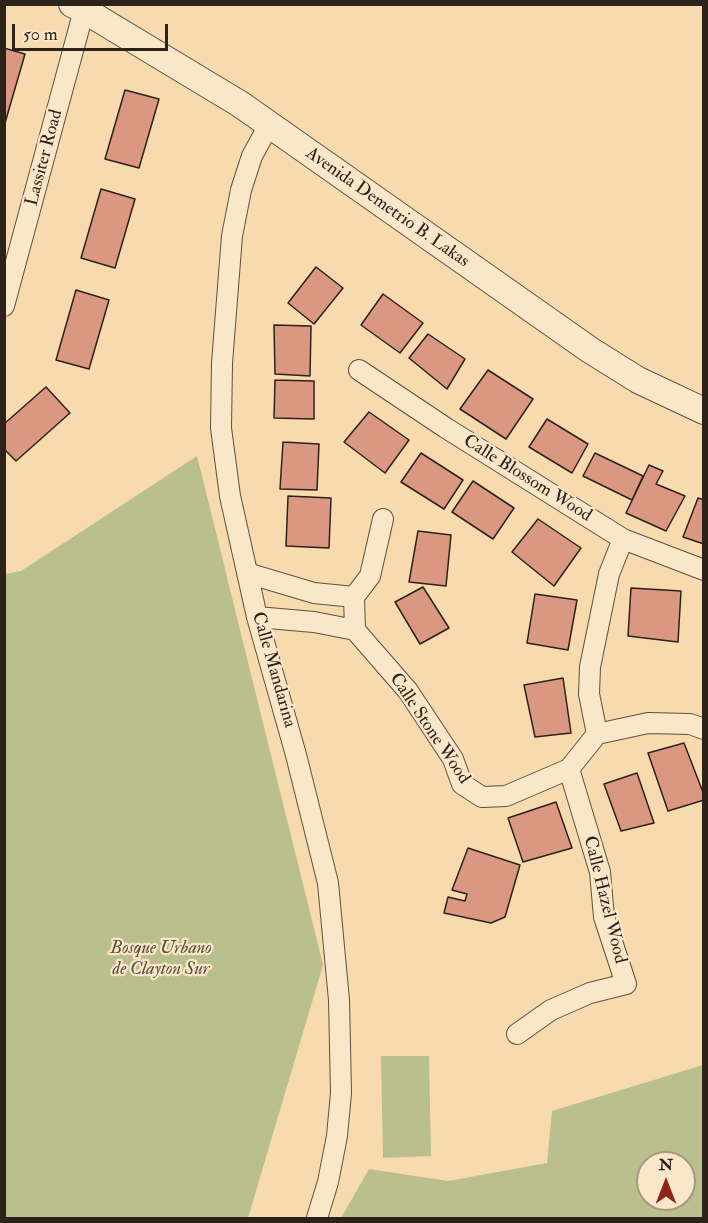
<!DOCTYPE html>
<html>
<head>
<meta charset="utf-8">
<style>
	body { margin:0 }
	#map { position:relative; width:708px; height:1223px; overflow:hidden; background:#f7daae; font-family:"IM FELL Double Pica",serif }
	canvas { display:block }
	.frame { position:absolute; inset:0; border:6px solid #2c2219; pointer-events:none }
	.north { position:absolute; left:636px; top:1151px; width:60px; height:60px; box-sizing:border-box; background:#fae7ca; border:2px solid #a89883; border-radius:50%; rotate:0deg; font-size:16px; font-weight:700; line-height:24px; text-align:center; color:#2c2219 }
	.north::after { content:''; display:block; margin:auto; width:21px; height:27px; background:#8f2418; clip-path:polygon(50% 0,100% 100%,50% 72%,0 100%) }
	.scale { position:absolute; left:12px; top:24px; width:156px; height:27px; box-sizing:border-box; border:3px solid #2c2219; border-top:0; padding-left:8px; font-size:18px; line-height:21px; white-space:nowrap; color:#2c2219; -webkit-text-stroke:4px #fae7ca; paint-order:stroke }
</style>
</head>
<body>
<div id="map">
<canvas width="708" height="1223"></canvas>
<div class="frame"></div>
<div class="north">N</div>
<div class="scale">50 m</div>
</div>
<script>
const c = document.querySelector('canvas').getContext('2d');
c.lineJoin = 'round';
function paint(path, color) {
  c.fillStyle = color;
  c.fill(path, 'evenodd');
}
function toPath(rows) {
  const path = new Path2D();
  for (const r of rows) {
    path.moveTo(r[0], r[1]);
    for (let i = 2; i < r.length; i += 2) path.lineTo(r[i], r[i + 1]);
  }
  return path;
}
function trace(path, color, width, dash) {
  c.strokeStyle = color;
  c.lineWidth = width;
  c.lineCap = dash ? 'butt' : 'round';
  c.setLineDash(dash || []);
  c.stroke(path);
}
function write(font, color, halo, rows, align = 'center') {
  c.font = font + ' "IM FELL Double Pica",serif';
  c.lineWidth = 4.5;
  c.setLineDash([]);
  c.textBaseline = 'middle';
  c.strokeStyle = halo;
  c.fillStyle = color;
  for (const [text, x, y, turn = 0] of rows) {
    c.save();
    c.translate(x, y);
    c.rotate((+turn || 0) * Math.PI / 180);
    c.textAlign = isNaN(turn) ? turn : align;
    if (halo) c.strokeText(text, 0, 0);
    c.fillText(text, 0, 0);
    c.restore();
  }
}
const green = toPath([
	[197,456,323,965,248,1218,5,1218,5,574,21,571],
	[381,1056,429,1056,431,1156,383,1158],
	[703,1065,703,1218,341,1218,369,1169,448,1181,547,1163,552,1111],
	[648,1163,684,1163,684,1199,648,1199]
]);
const building = toPath([
	[4,48,25,54,5,123,4,123,4,48],
	[125,90,159,99,139,168,105,159,125,90],
	[101,189,135,199,115,268,81,258,101,189],
	[316,267,343,288,314,324,288,303,316,267],
	[76,290,109,300,89,369,56,360,76,290],
	[383,294,423,323,400,353,361,325,383,294],
	[274,325,311,326,310,376,275,374,274,325],
	[428,334,465,359,447,389,409,358,428,334],
	[488,370,533,399,506,439,460,409,488,370],
	[275,380,314,381,314,419,274,418,275,380],
	[46,387,70,413,16,461,4,449,4,424,46,387],
	[369,412,409,440,385,473,344,442,369,412],
	[547,419,588,444,572,473,529,447,547,419],
	[283,442,319,444,317,490,280,489,283,442],
	[421,453,463,480,444,509,401,482,421,453],
	[595,453,643,476,632,500,583,476,595,453],
	[649,465,663,471,656,484,685,496,666,531,626,513,649,465],
	[473,481,514,508,493,539,452,512,473,481],
	[288,496,331,498,329,548,286,546,288,496],
	[698,498,704,500,704,544,683,537,698,498],
	[538,519,581,548,554,586,512,552,538,519],
	[418,531,451,535,446,586,409,582,418,531],
	[423,587,449,628,420,644,395,602,423,587],
	[631,588,681,591,678,642,628,636,631,588],
	[535,594,577,600,568,650,527,643,535,594],
	[563,678,571,733,535,737,524,685,563,678],
	[684,743,704,795,704,800,668,811,648,753,684,743],
	[637,773,654,823,621,831,604,784,637,773],
	[556,802,572,848,523,862,508,818,556,802],
	[468,848,520,865,505,917,491,923,444,913,448,897,465,901,467,894,452,890,468,848]
]);
const minor = toPath([
	[269,125,252,156,241,190,232,236,222,363,221,428,230,496,257,617,296,755,328,883,339,1000,341,1093,337,1136,328,1182,317,1218],
	[4,306,84,10,93,4],
	[359,370,446,428,623,539,704,570],
	[247,573,314,593,354,597],
	[354,597,355,630,408,691,453,759,462,784,482,797,506,796,569,769,597,734],
	[354,597,370,576,383,519],
	[257,617,314,622,355,630],
	[597,734,589,694,590,667,609,574,623,539],
	[597,734,648,723,690,724,704,729],
	[517,1034,551,1010,590,993,626,984,604,917,600,872,569,769]
]);
const tertiary = toPath([
	[72,4,84,10,240,104,590,350,638,380,704,411]
]);
const streetNames = [
	["Lassiter Road",45,158,-75],
	["Avenida Demetrio B. Lakas",387,208,35],
	["Calle Blossom Wood",527,479,32],
	["Calle Mandarina",273,670,74],
	["Calle Stone Wood",429,729,56],
	["Calle Hazel Wood",604,900,76]
];
const parkNames = [
	["Bosque Urbano",161,949],
	["de Clayton Sur",161,970]
];
paint(green, '#b9c08d');
paint(building, '#da9883');
trace(building, '#2c2219', 1.5);
trace(minor, '#5f503e', 22);
trace(tertiary, '#5f503e', 28);
trace(minor, '#fae7ca', 20);
trace(tertiary, '#fae7ca', 26);
write('18px', '#2c2219', '#fae7ca', streetNames);
write('italic 18px', '#56513c', '#fae7ca', parkNames);
</script>
</body>
</html>
